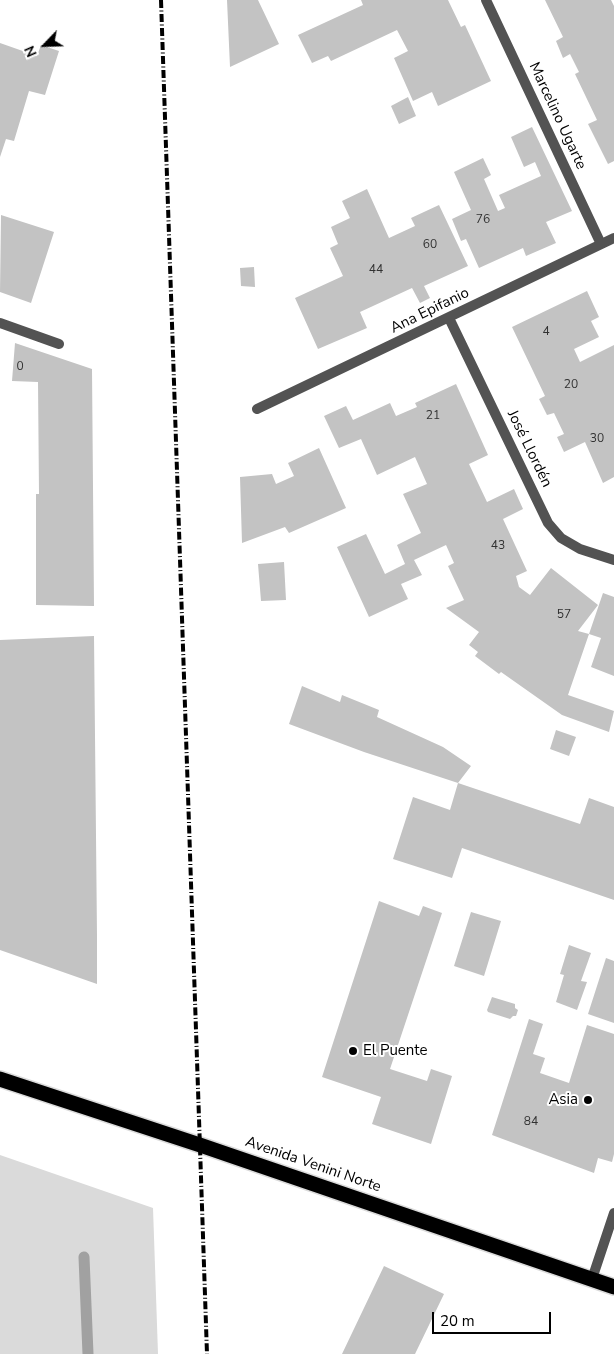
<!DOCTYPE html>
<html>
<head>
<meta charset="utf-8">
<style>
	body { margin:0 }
	#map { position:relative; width:614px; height:1354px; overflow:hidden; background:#fff; font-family:"Nunito Sans",sans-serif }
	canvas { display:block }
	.north { position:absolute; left:20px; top:20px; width:50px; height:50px; -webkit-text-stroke:4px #fff; paint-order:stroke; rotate:246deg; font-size:14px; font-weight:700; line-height:20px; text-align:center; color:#000 }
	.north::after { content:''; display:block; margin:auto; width:18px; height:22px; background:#000; clip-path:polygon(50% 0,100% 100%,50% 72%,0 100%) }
	.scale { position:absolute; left:432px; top:1312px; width:119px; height:22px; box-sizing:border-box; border:2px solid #000; border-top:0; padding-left:6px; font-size:15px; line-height:18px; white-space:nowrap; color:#000; -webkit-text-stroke:4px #fff; paint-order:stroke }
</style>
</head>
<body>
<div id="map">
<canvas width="614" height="1354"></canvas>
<div class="north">N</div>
<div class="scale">20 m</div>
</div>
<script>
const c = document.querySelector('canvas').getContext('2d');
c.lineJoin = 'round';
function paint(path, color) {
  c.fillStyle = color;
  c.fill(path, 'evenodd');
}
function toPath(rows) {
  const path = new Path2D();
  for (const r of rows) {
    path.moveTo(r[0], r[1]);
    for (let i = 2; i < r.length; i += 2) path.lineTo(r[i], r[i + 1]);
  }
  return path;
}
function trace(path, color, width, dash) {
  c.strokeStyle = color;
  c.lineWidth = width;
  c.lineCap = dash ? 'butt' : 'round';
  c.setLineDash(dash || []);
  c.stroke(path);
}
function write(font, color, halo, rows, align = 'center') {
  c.font = font + ' "Nunito Sans",sans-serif';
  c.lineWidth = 4;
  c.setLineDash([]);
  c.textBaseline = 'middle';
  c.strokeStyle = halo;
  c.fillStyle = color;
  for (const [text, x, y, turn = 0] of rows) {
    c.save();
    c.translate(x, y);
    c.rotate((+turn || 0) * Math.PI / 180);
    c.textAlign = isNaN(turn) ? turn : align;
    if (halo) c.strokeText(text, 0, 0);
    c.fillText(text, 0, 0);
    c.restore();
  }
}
const green = toPath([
	[0,1155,153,1208,158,1354,0,1354]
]);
const stream = toPath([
	[84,1257,88,1354]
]);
const building = toPath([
	[227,0,258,0,279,44,230,67],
	[361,0,448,0,461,27,465,25,491,81,438,106,432,92,413,101,394,58,408,51,397,30,331,61,328,56,312,63,298,35,363,5],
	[545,0,611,0,614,6,614,161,608,164,588,124,597,120,575,74,579,72,570,54,563,58,556,41,563,37],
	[0,43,37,56,41,45,59,51,45,95,29,91,14,141,6,139,0,157],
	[408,97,416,116,399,124,391,106],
	[532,127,572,211,546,222,556,243,526,256,523,248,479,268,466,239,461,241,452,219,471,210,454,172,483,158,491,175,484,179,498,211,505,208,499,195,541,176,535,162,524,167,511,137],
	[367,189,389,238,415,226,411,218,439,205,468,266,424,286,430,298,420,303,412,288,360,312,367,328,318,349,295,298,343,276,330,248,338,244,331,227,350,218,342,201],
	[1,215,54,232,31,303,0,292],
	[254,267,255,287,241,286,240,268],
	[587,291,599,317,591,321,599,337,574,349,580,362,614,345,614,477,603,483,585,442,564,452,557,437,564,434,554,413,547,415,539,399,545,396,512,327],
	[15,343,92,369,94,606,36,605,36,494,39,494,38,382,12,381],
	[456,384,488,455,469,464,487,502,514,489,523,509,503,519,527,571,516,576,519,587,530,595,551,568,598,605,578,631,589,634,568,695,614,711,609,732,562,715,501,672,499,674,475,656,478,652,469,645,479,632,446,608,464,600,448,566,454,563,446,545,414,560,422,575,401,584,408,599,369,617,337,547,366,534,385,574,405,564,397,545,421,533,403,494,427,484,415,457,377,475,361,439,339,448,324,416,346,406,353,420,390,403,396,416,417,407,415,403],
	[319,448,346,508,289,533,285,527,242,543,240,477,272,474,276,484,294,476,288,463],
	[284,562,286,600,261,601,258,564],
	[603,593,614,597,614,676,591,667,601,638,589,634],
	[94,636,97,936,97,984,0,950,0,640],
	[302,686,340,702,342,695,379,710,377,717,443,747,471,766,458,783,364,752,289,724],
	[556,730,576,737,569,756,550,749],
	[458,783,580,824,589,798,614,807,614,900,462,848,452,878,393,859,413,797,450,810],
	[379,901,419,916,423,906,442,913,390,1069,427,1081,431,1069,452,1076,431,1144,372,1124,381,1097,322,1077],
	[471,912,501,921,484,976,454,966],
	[569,945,591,953,581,981,587,982,577,1010,556,1002,564,975,560,974],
	[606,958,614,961,614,1023,588,1014],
	[492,997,515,1004,515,1008,518,1010,516,1016,513,1016,510,1019,488,1012,487,1010],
	[529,1019,543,1024,533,1054,545,1058,540,1073,569,1083,587,1025,614,1034,614,1154,612,1162,598,1158,594,1173,492,1135],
	[384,1266,444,1294,415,1354,342,1354]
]);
const street = toPath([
	[486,0,601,244],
	[449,318,548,523,561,538,580,549,614,560],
	[0,323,59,344],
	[257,409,614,238],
	[592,1279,614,1213]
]);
const highway = toPath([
	[0,1079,200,1145,614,1287]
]);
const rail = toPath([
	[161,0,207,1354]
]);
const markers = [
	[353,1051,5,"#000"],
	[588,1100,5,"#000"]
];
const numberNames = [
	["76",483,220],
	["60",430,245],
	["44",376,270],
	["4",546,332],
	["0",20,367],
	["20",571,385],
	["21",433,416],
	["30",597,439],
	["43",498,546],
	["57",564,615],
	["84",531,1122]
];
const streetNames = [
	["Marcelino Ugarte",557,116,65],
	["Ana Epifanio",430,311,-26],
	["José Llordén",529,449,64],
	["Avenida Venini Norte",313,1165,19]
];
const poiNames = [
	["El Puente",363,1051],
	["Asia",578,1100,"right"]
];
paint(green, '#dadada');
trace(stream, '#a1a1a1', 11);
paint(building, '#c3c3c3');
trace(highway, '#dbdbdb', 18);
trace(street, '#535353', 10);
trace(highway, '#000', 15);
trace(rail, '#000', 4, [8, 2.5, 1, 2.5]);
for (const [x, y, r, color] of markers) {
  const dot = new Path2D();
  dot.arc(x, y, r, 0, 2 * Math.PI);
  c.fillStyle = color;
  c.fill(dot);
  trace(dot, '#fff', 2);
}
write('12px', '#313131', null, numberNames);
write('15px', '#000', '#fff', streetNames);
write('15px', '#000', '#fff', poiNames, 'left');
</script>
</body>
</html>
